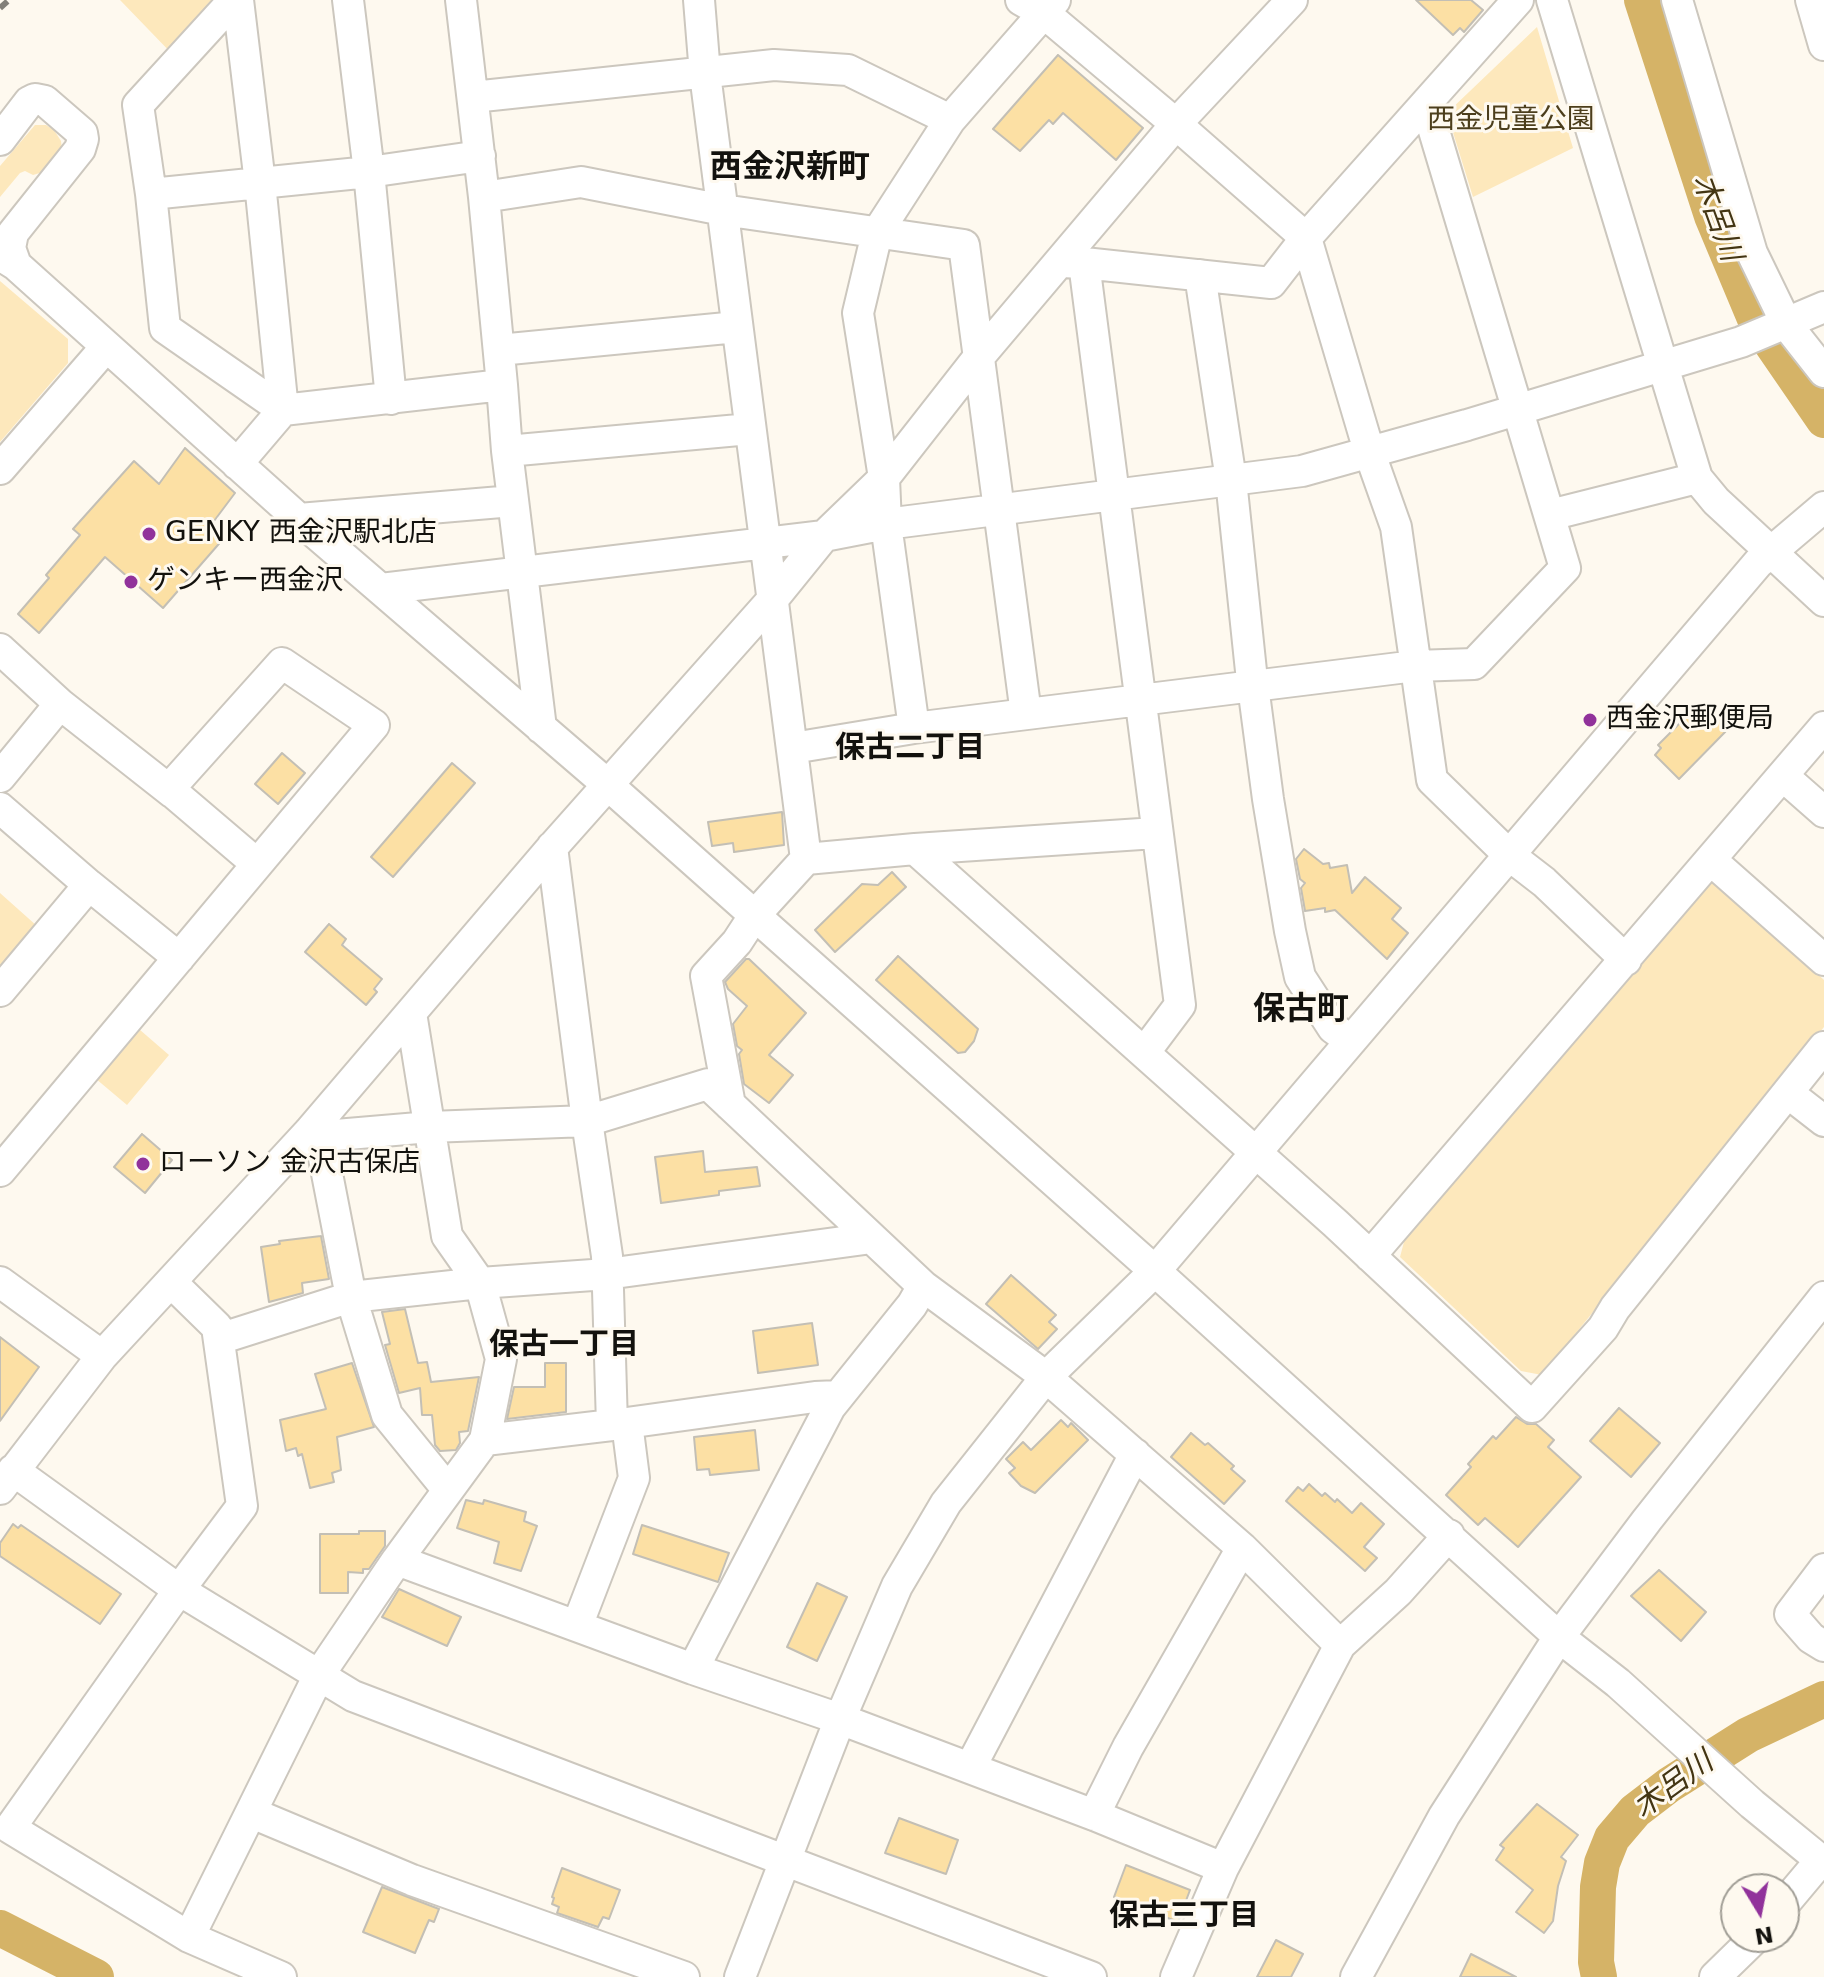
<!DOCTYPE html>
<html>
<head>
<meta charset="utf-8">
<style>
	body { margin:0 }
	#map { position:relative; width:1824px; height:1977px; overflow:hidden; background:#fef9ef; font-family:"DejaVu Sans",sans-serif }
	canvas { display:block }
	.north { position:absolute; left:1720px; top:1873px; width:80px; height:80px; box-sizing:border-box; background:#fef9ef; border:2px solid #a09d95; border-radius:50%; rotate:170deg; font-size:22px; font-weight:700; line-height:32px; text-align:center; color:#13120e }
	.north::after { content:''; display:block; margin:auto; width:28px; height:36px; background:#91329b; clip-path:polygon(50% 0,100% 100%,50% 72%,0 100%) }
</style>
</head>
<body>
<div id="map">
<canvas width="1824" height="1977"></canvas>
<div class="north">N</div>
</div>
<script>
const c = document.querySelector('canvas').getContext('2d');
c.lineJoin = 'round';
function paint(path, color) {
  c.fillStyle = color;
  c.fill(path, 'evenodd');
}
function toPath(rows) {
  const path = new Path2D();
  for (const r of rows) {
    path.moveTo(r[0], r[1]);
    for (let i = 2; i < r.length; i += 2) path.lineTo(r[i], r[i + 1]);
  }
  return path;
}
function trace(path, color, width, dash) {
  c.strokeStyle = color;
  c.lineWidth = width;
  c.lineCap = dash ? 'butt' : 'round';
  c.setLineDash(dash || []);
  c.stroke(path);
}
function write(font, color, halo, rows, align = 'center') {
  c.font = font + ' "DejaVu Sans","Noto Sans JP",sans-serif';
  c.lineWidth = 6;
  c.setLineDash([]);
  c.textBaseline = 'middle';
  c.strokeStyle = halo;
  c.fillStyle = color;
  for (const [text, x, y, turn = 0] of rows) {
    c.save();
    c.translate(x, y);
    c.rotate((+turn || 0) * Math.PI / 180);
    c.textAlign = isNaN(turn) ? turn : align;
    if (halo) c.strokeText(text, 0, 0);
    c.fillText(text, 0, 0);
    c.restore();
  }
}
const green = toPath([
	[120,0,217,0,176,58],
	[1537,27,1573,148,1473,197,1447,113],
	[35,125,46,125,54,130,61,141,62,150,43,172,33,175,25,171,20,173,0,197,0,166],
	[0,281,68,339,68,363,0,442],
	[1714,878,1824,980,1824,1027,1542,1375,1521,1371,1400,1257,1405,1238],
	[0,893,37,926,0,968],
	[132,1023,169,1055,127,1105,89,1073]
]);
const river = toPath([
	[1642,0,1712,216,1756,321,1824,420],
	[0,1928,96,1977],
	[1599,1977,1596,1962,1598,1887,1602,1863,1612,1838,1635,1811,1669,1785,1748,1735,1824,1699]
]);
const building = toPath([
	[1416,0,1471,0,1483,10,1464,32,1460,28,1453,35,1416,0],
	[1058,55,1143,128,1116,160,1063,113,1053,124,1049,120,1020,151,993,129,1058,55],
	[185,448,235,493,211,525,224,538,163,608,105,557,39,633,18,614,49,578,46,575,80,535,73,529,134,461,159,484,185,448],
	[1704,704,1729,728,1679,779,1655,755,1661,748,1658,745,1693,710,1695,711,1704,704],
	[282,753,305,773,278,804,255,784,282,753],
	[452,763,475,783,393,877,371,857,452,763],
	[782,812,784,845,734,852,733,843,712,846,708,822,782,812],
	[1304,849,1323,864,1329,863,1330,868,1347,865,1352,893,1365,877,1401,908,1392,919,1408,933,1387,959,1335,910,1325,912,1325,908,1305,911,1301,888,1305,883,1300,879,1296,859,1304,849],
	[892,872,906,887,835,952,815,930,862,884,878,885,892,872],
	[329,924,346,939,342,945,382,979,374,989,377,992,366,1005,305,952,329,924],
	[898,956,978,1029,974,1041,965,1052,958,1053,876,980,898,956],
	[746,959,749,959,806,1013,769,1055,793,1075,769,1103,744,1084,739,1054,742,1050,737,1046,733,1024,747,1006,728,989,725,982,746,959],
	[142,1134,172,1160,145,1193,114,1167,142,1134],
	[703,1151,705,1172,757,1167,760,1186,719,1191,719,1195,661,1203,655,1157,703,1151],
	[321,1236,329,1279,302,1283,303,1293,269,1302,261,1247,280,1244,279,1241,321,1236],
	[1011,1275,1056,1315,1049,1322,1057,1329,1038,1349,986,1304,1011,1275],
	[405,1309,418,1363,427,1362,431,1382,479,1377,468,1431,459,1432,460,1443,456,1450,440,1451,435,1445,432,1415,422,1415,420,1388,399,1393,385,1345,390,1344,382,1312,405,1309],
	[812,1323,818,1365,758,1373,753,1331,812,1323],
	[0,1337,39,1367,0,1421,0,1337],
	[352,1363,374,1427,337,1437,341,1470,332,1473,334,1482,310,1488,302,1454,298,1456,296,1448,286,1451,280,1420,326,1409,315,1374,352,1363],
	[545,1363,566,1363,566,1412,507,1419,514,1387,545,1387,545,1363],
	[1619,1408,1660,1443,1631,1477,1590,1441,1619,1408],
	[1516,1417,1527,1424,1536,1424,1554,1440,1548,1447,1581,1477,1518,1547,1485,1518,1478,1525,1446,1495,1471,1467,1468,1464,1493,1436,1496,1439,1516,1417],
	[1061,1420,1068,1427,1071,1423,1088,1440,1035,1493,1021,1486,1009,1473,1015,1468,1006,1459,1023,1442,1031,1450,1061,1420],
	[755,1430,759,1470,710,1475,709,1469,697,1470,694,1437,755,1430],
	[1191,1433,1205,1445,1208,1443,1234,1466,1231,1469,1245,1481,1224,1504,1171,1457,1191,1433],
	[1309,1484,1322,1496,1325,1493,1335,1502,1337,1499,1352,1513,1361,1503,1384,1524,1364,1547,1377,1558,1365,1571,1286,1501,1298,1487,1303,1491,1309,1484],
	[466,1500,483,1504,484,1500,526,1512,524,1521,537,1526,521,1571,494,1563,499,1542,457,1528,466,1500],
	[13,1524,18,1528,21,1525,121,1594,100,1624,0,1556,0,1543,13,1524],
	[642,1525,729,1553,718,1582,633,1554,642,1525],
	[359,1531,385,1531,385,1546,369,1569,363,1569,363,1573,348,1572,348,1593,320,1593,320,1534,359,1534,359,1531],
	[1659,1570,1706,1612,1681,1641,1631,1596,1659,1570],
	[817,1583,847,1597,817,1661,787,1647,817,1583],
	[399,1589,461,1617,447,1646,382,1617,399,1589],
	[1537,1804,1578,1835,1561,1857,1566,1861,1558,1886,1553,1921,1544,1933,1516,1912,1533,1890,1496,1860,1504,1848,1500,1845,1537,1804],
	[899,1818,958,1840,946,1874,885,1853,899,1818],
	[1126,1865,1190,1890,1178,1922,1114,1897,1126,1865],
	[562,1868,620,1890,609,1919,603,1917,598,1927,557,1913,559,1907,552,1904,554,1898,552,1897,562,1868],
	[382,1887,439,1909,434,1922,429,1920,415,1953,363,1932,382,1887],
	[1276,1940,1303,1954,1291,1977,1257,1977,1276,1940],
	[1471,1954,1516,1977,1460,1977,1471,1954]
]);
const minor = toPath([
	[234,0,138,105,151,194,165,328,283,410,237,464],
	[238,0,260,183,283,410,502,385,507,451,541,728],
	[348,0,369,172,391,399],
	[461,0,484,197,502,385],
	[699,0,705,74,806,859],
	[1021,0,1044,13,1176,124,1306,238,1369,451,1396,527,1432,780,1509,855,1544,882,1626,960],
	[1552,0,1697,478,1716,501,1824,601],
	[1677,0,1752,253,1787,325,1824,372],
	[1811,0,1824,45],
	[473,97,774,65,848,70,950,120,1055,0],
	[0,140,29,102,35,99,45,101,82,133,83,139,80,149,13,233,10,248,16,265],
	[151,194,369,172,480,156],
	[484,197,581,182,723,210,964,245,1026,714],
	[0,255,16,265,299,519,608,785,1155,1271,1559,1637,1618,1683,1752,1804,1824,1863],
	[1061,262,1084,263,1180,1005,1144,1053],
	[1084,263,1271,283,1306,238,1518,0],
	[1200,275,1231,480,1251,671,1268,799,1290,931,1300,977,1333,1028,1351,1041],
	[499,350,737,327],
	[507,451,750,429],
	[0,469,106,347],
	[1550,515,1697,478],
	[299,519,513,501],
	[381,589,824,536,886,524,1302,471,1467,425,1741,342,1824,307],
	[0,649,60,704],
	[914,728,886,524,884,478,858,313,877,233,950,120],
	[793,748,914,728,1415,666,1474,664,1565,568,1426,104],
	[1783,776,1824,812],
	[0,777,60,704,173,793],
	[0,808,89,885,0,991],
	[915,849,1156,833],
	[1712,861,1824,960],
	[89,885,179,958],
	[411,1013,447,1236,480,1283,501,1359,485,1440],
	[1788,1093,1824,1121],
	[730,1105,706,976,737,942,754,916,806,859,915,849,1335,1223,1532,1407,1603,1328,1615,1308,1824,1047],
	[309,1132,336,1135,430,1127,587,1121,708,1084,923,1286,1046,1377,1242,1548,1340,1645,1223,1868,1176,1977],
	[309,1132,323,1153,351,1297,387,1415,448,1490],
	[0,1171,374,725,282,663,169,789,257,864],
	[1370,1256,1824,727],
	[0,1282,102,1356],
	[172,1283,217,1327,242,1506,179,1590,10,1828,189,1937,281,1977],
	[219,1339,351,1297,480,1283,607,1274,872,1238],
	[612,1425,815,1397,839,1396],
	[13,1470,179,1590,353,1696,1091,1977],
	[0,1489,102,1356,309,1132,549,851,773,599,824,536,884,478,978,358,1176,124,1292,0],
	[397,1560,693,1669,840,1719,1094,1815,1223,1868],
	[1824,1569,1790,1614,1811,1638,1824,1646],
	[577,1626,634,1478,627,1423],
	[1340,1645,1398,1592,1449,1535],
	[693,1669,830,1407,912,1305,923,1286],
	[970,1768,1135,1454],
	[252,1813,412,1880,684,1977],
	[1094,1815,1128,1747,1242,1548],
	[1784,1904,1821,1860,1824,1860],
	[189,1937,319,1675,397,1560,485,1440,612,1425,607,1256,587,1121,552,847],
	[740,1977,840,1719,897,1586,946,1503,1046,1377,1155,1271,1758,563,1824,507],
	[1356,1977,1444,1816,1559,1637,1647,1520,1824,1297],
	[1715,1977,1756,1937]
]);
const rail = toPath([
	[0,8,9,0]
]);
const markers = [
	[149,534,8,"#91329b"],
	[131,582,8,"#91329b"],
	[1590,720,8,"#91329b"],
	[143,1164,8,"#91329b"]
];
const parkNames = [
	["西金児童公園",1511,121]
];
const poiNames = [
	["GENKY 西金沢駅北店",165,534],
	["ゲンキー西金沢",147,582],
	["西金沢郵便局",1606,720],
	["ローソン 金沢古保店",159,1164]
];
const waterNames = [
	["木呂川",1716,218,70],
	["木呂川",1674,1786,-36]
];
const neighbourhoodNames = [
	["保古二丁目",910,749],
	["保古一丁目",564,1346],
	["保古三丁目",1184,1917]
];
const quarterNames = [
	["西金沢新町",790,169],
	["保古町",1301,1011]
];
paint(green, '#fde8bc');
trace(river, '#d5b367', 36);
paint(building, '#fce0a4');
trace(building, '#c3bfb5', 2);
trace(minor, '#ccc7be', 34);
trace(minor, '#fff', 30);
trace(rail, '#838079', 6, [10, 10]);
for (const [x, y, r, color] of markers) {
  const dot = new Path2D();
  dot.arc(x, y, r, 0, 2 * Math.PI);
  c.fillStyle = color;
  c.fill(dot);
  trace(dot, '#fef9ef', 3);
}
write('28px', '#4c3e1c', '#fef9ef', parkNames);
write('28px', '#13120e', '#fef9ef', poiNames, 'left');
write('italic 30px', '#433513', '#fef9ef', waterNames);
write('bold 30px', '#13120e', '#fef9ef', neighbourhoodNames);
write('bold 32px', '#13120e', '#fef9ef', quarterNames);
</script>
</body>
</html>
